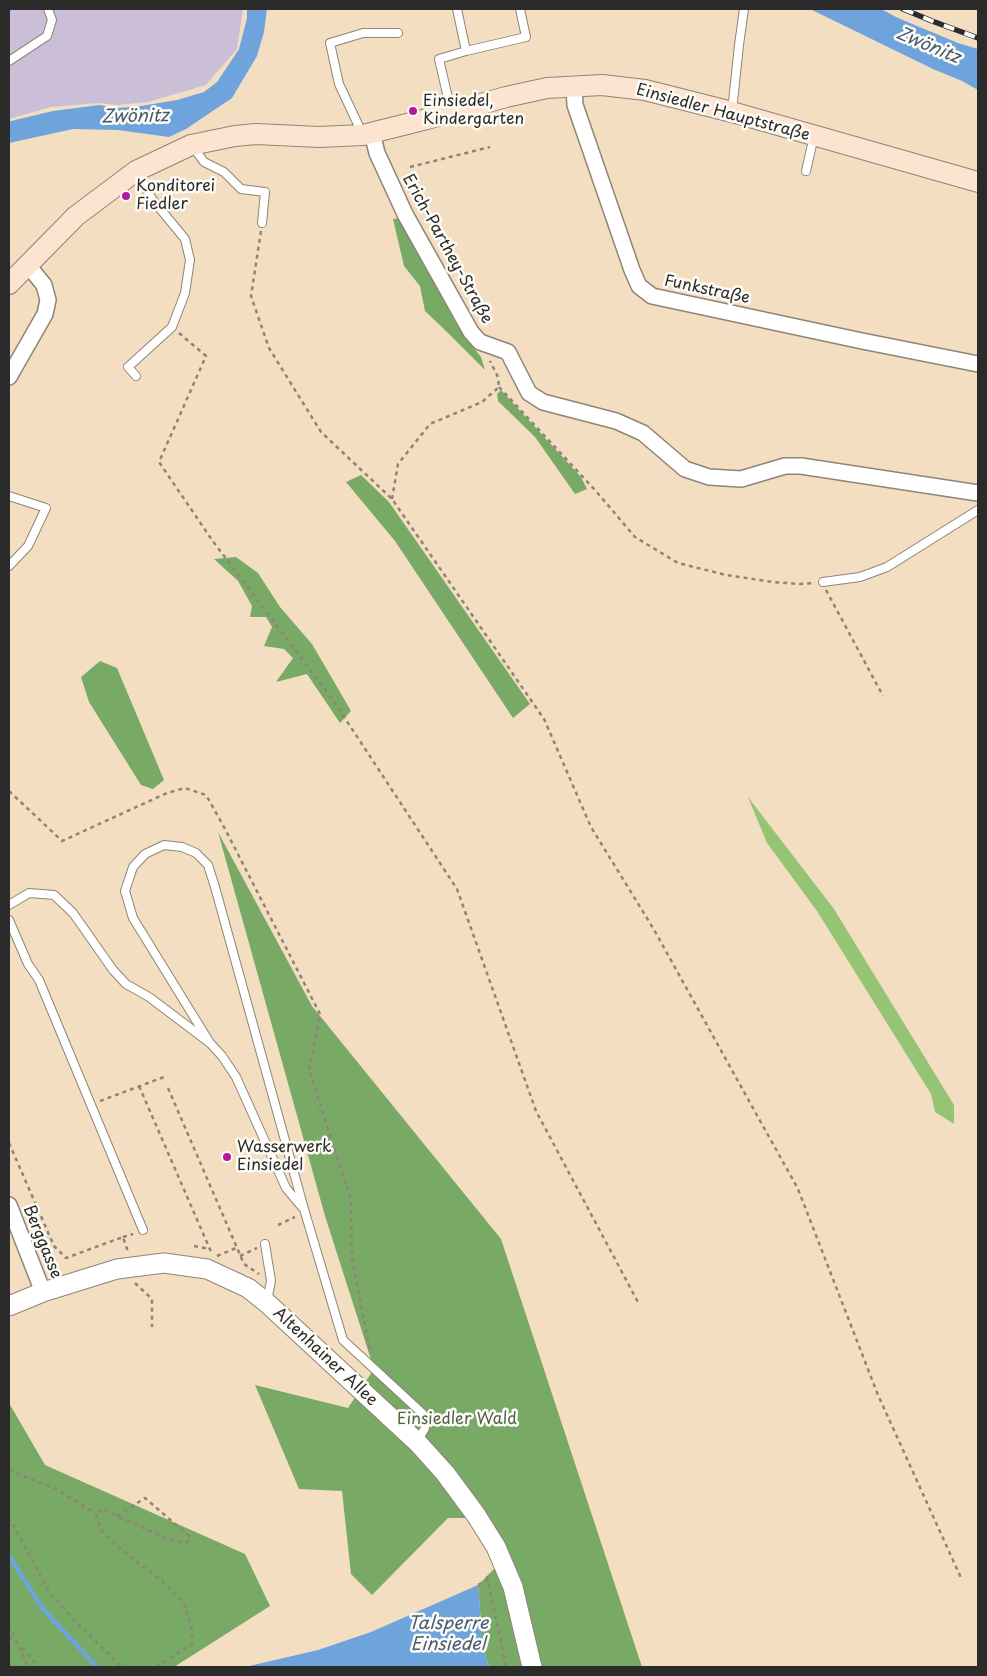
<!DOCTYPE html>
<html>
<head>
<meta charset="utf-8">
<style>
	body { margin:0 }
	#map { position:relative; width:987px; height:1676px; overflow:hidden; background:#f3dec1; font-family:"Playpen Sans",sans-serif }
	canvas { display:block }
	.frame { position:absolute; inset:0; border:10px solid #2b2b2b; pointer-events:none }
</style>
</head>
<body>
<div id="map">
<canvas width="987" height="1676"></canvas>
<div class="frame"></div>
</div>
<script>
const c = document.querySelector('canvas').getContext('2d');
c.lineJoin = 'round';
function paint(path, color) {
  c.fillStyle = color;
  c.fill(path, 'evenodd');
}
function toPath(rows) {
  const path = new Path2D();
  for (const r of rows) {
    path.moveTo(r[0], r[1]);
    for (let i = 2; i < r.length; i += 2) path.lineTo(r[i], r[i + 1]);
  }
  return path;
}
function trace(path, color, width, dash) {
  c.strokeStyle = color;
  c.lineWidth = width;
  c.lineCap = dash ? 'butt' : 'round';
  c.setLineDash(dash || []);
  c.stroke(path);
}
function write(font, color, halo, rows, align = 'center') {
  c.font = font + ' "Playpen Sans",sans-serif';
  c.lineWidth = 5;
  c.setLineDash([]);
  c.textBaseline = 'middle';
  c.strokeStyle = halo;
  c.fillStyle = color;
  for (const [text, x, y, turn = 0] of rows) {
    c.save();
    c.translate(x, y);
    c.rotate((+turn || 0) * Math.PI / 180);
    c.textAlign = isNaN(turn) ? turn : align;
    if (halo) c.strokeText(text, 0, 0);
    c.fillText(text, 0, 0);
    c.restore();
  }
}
const industrial = toPath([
	[9,9,243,9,237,49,206,85,148,102,117,105,99,103,51,107,9,119]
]);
const green = toPath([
	[748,797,834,909,954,1105,954,1124,935,1112,931,1094,817,911,767,843]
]);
const forest = toPath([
	[402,218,466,338,481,357,485,370,447,332,425,311,420,286,404,266,393,219],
	[501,390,581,477,587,489,575,494,535,437,498,401,497,394],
	[361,475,389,502,530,704,513,718,395,541,346,482],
	[236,557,258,573,280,607,312,644,351,711,340,723,307,674,276,682,293,658,284,649,264,646,272,627,266,617,250,617,252,606,238,581,214,559],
	[100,661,117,668,164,780,153,789,141,785,89,702,81,677],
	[218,832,312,1006,501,1239,642,1667,489,1667,483,1648,478,1585,498,1565,479,1518,448,1518,372,1595,351,1574,342,1491,299,1489,255,1385,348,1408,374,1369,325,1216],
	[9,1403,45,1465,245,1554,270,1606,174,1667,9,1667]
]);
const water = toPath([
	[247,9,267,9,264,32,257,56,232,98,186,129,169,137,118,130,73,129,9,143,9,122,11,121,53,111,99,105,119,108,141,106,177,100,204,92,217,82,239,49,247,18],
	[810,9,881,9,898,18,958,43,978,49,978,90,962,81,933,69],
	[478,1585,483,1648,489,1667,245,1667,318,1650,371,1632]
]);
const stream = toPath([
	[9,1556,43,1609,97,1667]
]);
const path = toPath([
	[410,167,490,147],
	[261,231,251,296,269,348,321,432,392,499,544,719,591,827,653,928,798,1189,878,1395,962,1580],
	[179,333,206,356,159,462,212,540,333,700,457,889,536,1111,639,1304],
	[499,387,595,490,635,537,678,563,726,575,773,582,800,584,814,583],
	[392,499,398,464,430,424,482,402,499,387,498,377,490,361],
	[826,590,883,696],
	[9,791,62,841,167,793,185,788,206,795,224,827,320,1014,309,1070,351,1200,352,1259,370,1350],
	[139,1086,212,1254],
	[168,1088,244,1264,259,1274],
	[100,1101,164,1077],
	[9,1143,54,1246,66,1258,123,1237,128,1252],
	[278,1225,295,1217],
	[123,1237,133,1234],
	[194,1246,210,1249],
	[217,1256,236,1248],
	[240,1256,257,1248],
	[135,1283,152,1299,152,1327],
	[9,1470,58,1490,95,1513],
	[117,1516,145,1498,189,1536,187,1543,170,1540,117,1516,103,1509,95,1513,103,1533,132,1558,161,1580,184,1603,192,1630,192,1644,156,1667],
	[9,1517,48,1590,74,1620,122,1667],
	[487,1576,506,1667],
	[478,1585,489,1580],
	[9,1625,28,1667],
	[9,1637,18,1644],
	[22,1648,39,1667]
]);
const service = toPath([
	[457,9,466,51],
	[9,61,47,36,52,20,48,9],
	[451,111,439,59,466,51,526,37,520,9],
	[732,111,739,45,744,9],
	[363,135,339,84,330,43,363,33,398,33],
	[193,147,204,162,224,172,241,189,265,192,262,223],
	[806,171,814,136],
	[136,376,128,367,172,327,185,293,190,260,185,239,152,199,137,172],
	[9,496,46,508,28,546,9,566],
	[823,582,860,577,887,567,978,510],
	[9,905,29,893,54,895,73,913,113,970,126,984,149,997,210,1043,222,1056,236,1077,286,1188,302,1207],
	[9,920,28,964,39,980,143,1230],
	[210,1043,133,918,125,891,133,867,145,854,164,845,182,847,196,853,208,865,215,887,304,1209,343,1340,423,1414,425,1428,417,1442],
	[265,1244,271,1281,267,1301]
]);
const minor = toPath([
	[574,86,575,105,632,270,639,286,652,296,862,341,978,364],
	[372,133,377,153,405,214,471,332,480,342,508,352,529,393,543,402,616,421,643,433,685,469,709,477,741,479,785,466,801,466,978,493],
	[9,377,45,314,48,300,44,285,27,264],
	[9,1205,43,1292]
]);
const tertiary = toPath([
	[9,1306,43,1292,117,1269,164,1263,207,1269,248,1288,267,1303,417,1442,445,1473,476,1515,496,1547,513,1587,532,1667]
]);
const secondary = toPath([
	[9,284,76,216,136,171,191,145,235,136,256,134,319,137,363,135,427,119,506,97,547,88,602,85,645,90,732,112,978,182]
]);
const rail = toPath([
	[903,9,932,21,978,38]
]);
const markers = [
	[413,111,5,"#b5179e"],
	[126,196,5,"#b5179e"],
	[227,1157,5,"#b5179e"]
];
const poiNames = [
	["Einsiedel,",423,102],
	["Kindergarten",423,120],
	["Konditorei",136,187],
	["Fiedler",136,205],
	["Wasserwerk",237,1148],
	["Einsiedel",237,1166]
];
const streetNames = [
	["Einsiedler Hauptstraße",723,113,15],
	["Erich-Parthey-Straße",447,249,61],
	["Funkstraße",707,290,12],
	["Berggasse",42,1242,68],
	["Altenhainer Allee",325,1357,43]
];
const parkNames = [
	["Einsiedler Wald",457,1420]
];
const waterNames = [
	["Zwönitz",928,46,23],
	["Zwönitz",135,117,-1],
	["Talsperre",448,1624],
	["Einsiedel",448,1645]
];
paint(industrial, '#cabfd6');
paint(green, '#95c574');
paint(forest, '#78aa66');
paint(water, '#6fa3dc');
trace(stream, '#6fa3dc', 4.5);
trace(service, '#8f8476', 10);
trace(minor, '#8f8476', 18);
trace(tertiary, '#8f8476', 21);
trace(secondary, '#8f8476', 22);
trace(path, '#8f8476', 2.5, [4, 4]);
trace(service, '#fff', 8);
trace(minor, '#fff', 15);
trace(tertiary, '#fff', 19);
trace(secondary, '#fde4d1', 20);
trace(rail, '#2b2b2b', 5.5);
trace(rail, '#fdfcf7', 4, [11]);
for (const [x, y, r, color] of markers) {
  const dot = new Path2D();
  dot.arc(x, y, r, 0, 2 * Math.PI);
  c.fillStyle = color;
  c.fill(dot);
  trace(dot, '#fdfcf7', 2);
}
write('16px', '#2b2b2b', '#fdfcf7', poiNames, 'left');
write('16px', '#2b2b2b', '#fdfcf7', streetNames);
write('16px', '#506145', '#fdfcf7', parkNames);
write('italic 18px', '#465b72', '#fdfcf7', waterNames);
</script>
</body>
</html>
